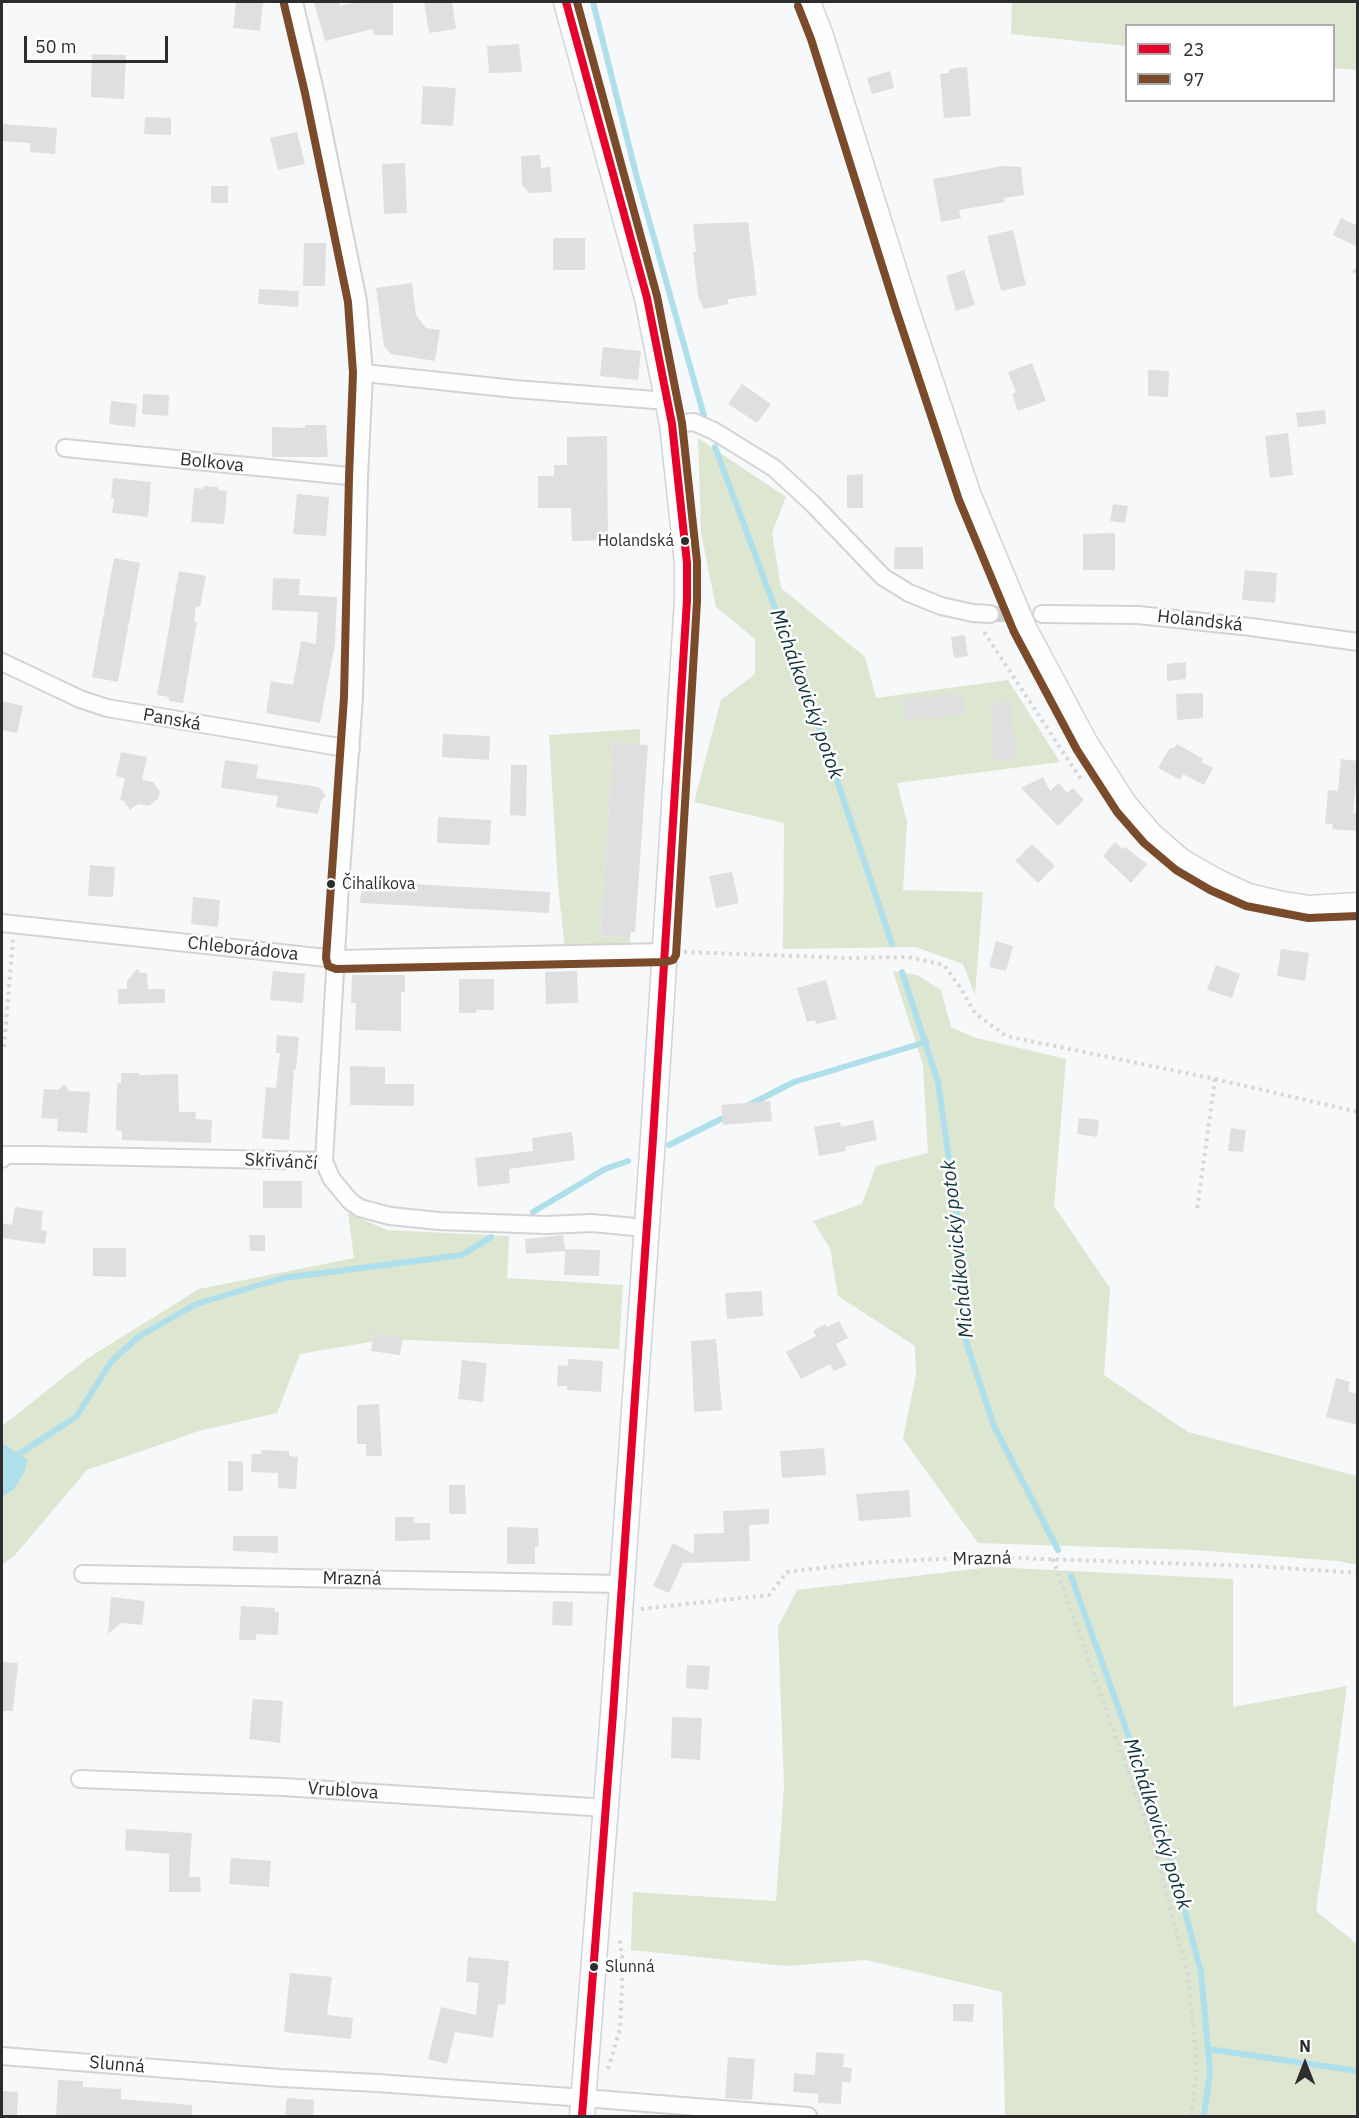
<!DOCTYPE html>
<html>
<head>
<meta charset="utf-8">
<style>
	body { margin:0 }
	#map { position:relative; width:1359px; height:2118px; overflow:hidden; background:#f7f8fa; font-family:"IBM Plex Sans",sans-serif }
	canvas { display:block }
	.frame { position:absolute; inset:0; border:3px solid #2d2d2e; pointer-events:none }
	.legend { position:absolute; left:1125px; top:24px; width:210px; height:78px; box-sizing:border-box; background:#fff; border:2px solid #ababab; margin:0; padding:8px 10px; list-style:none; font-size:18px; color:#2d2d2e }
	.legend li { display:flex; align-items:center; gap:12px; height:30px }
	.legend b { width:30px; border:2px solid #ababab }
	.north { position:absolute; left:1275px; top:2034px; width:60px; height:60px; -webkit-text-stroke:4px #fff; paint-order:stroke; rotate:0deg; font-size:16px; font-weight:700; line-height:24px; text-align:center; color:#2d2d2e }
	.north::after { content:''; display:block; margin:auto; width:21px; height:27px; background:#2d2d2e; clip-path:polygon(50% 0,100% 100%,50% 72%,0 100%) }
	.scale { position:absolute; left:24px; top:36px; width:144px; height:27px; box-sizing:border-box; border:3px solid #2d2d2e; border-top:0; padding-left:8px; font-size:18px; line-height:21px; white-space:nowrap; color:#2d2d2e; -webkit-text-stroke:4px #fff; paint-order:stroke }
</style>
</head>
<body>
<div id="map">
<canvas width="1359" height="2118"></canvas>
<div class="frame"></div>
<ul class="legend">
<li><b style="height:8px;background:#e4002b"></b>23</li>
<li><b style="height:8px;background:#7a4b2a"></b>97</li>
</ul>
<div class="north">N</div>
<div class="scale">50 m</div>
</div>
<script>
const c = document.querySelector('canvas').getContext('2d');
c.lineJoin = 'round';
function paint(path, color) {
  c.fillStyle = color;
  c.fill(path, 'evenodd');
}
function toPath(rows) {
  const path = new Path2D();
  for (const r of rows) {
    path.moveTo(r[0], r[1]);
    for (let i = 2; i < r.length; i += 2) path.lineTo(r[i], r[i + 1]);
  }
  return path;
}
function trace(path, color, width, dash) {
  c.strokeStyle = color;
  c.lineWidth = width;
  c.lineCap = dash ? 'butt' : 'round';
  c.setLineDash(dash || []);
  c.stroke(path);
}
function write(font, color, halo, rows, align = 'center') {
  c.font = font + ' "IBM Plex Sans",sans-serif';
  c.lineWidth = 5;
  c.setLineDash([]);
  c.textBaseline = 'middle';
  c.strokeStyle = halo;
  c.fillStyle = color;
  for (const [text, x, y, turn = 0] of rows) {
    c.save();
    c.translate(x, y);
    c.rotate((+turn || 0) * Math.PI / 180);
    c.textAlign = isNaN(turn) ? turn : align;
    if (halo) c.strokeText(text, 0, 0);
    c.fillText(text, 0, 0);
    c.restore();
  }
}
const green = toPath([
	[1012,2,1357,2,1357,70,1334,68,1334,26,1126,26,1126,46,1011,34],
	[698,438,786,497,772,533,781,588,865,657,876,698,1008,680,1060,762,897,783,907,822,903,890,983,892,975,995,963,964,916,947,783,949,784,823,694,802,721,700,755,674,755,639,716,607,701,533],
	[640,729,640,744,613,743,600,936,630,938,630,949,565,948,558,886,549,735],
	[893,971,917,975,941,990,951,1027,973,1037,1066,1059,1054,1206,1110,1288,1104,1375,1188,1432,1357,1476,1357,1565,1338,1561,1193,1550,978,1543,903,1439,916,1375,915,1346,838,1296,830,1248,813,1221,862,1204,876,1166,928,1153,923,1065],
	[348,1213,387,1230,509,1236,507,1278,623,1285,619,1349,387,1339,300,1354,277,1413,199,1431,87,1470,15,1555,2,1565,2,1426,88,1358,199,1289,354,1258],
	[991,1567,1233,1579,1233,1707,1347,1686,1316,1911,1357,1944,1357,2116,1005,2116,1002,1992,866,1960,786,1966,631,1950,633,1892,776,1901,784,1786,778,1627,797,1590]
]);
const water = toPath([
	[2,1443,28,1460,24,1472,14,1489,2,1497]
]);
const stream = toPath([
	[593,2,636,174,704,416],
	[715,447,816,718,892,944],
	[902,972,938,1082,961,1243,962,1329,994,1426,1058,1550],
	[749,1105,794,1082,926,1042],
	[669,1145,729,1115],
	[533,1212,605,1169,628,1161],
	[19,1454,76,1417,111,1362,138,1337,196,1304,283,1278,462,1255,491,1237],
	[1071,1576,1166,1840,1201,1972,1210,2073,1204,2116],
	[1208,2049,1358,2071]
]);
const building = toPath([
	[236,2,263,2,260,31,233,28],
	[314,2,339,2,340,6,358,2,393,2,393,35,374,35,373,29,325,41],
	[424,2,452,2,456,29,429,33],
	[519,44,522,72,489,73,487,46],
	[92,54,126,55,124,99,91,97],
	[967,67,971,116,944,118,940,74,949,73,949,69],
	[890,71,894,88,872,94,867,78],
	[423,86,456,88,453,126,421,124],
	[145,117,171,118,171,135,144,134],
	[2,124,57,128,55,154,30,152,30,143,2,141],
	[297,132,305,164,278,170,270,138],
	[540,155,541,168,550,167,552,192,530,193,522,186,521,156],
	[405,163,407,213,384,214,382,164],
	[1003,166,1021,167,1024,195,1004,198,1005,202,959,210,961,218,941,222,933,179],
	[211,186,228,186,228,203,211,203],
	[1341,218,1358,226,1358,247,1333,235],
	[748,222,757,295,728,299,728,304,704,309,698,297,693,252,696,252,693,224],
	[1013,230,1026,285,1001,291,987,236],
	[553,238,585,238,585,270,553,270],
	[304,243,326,243,325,286,303,286],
	[964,270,975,305,956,311,946,276],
	[412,283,416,315,426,328,440,330,435,361,391,354,384,346,376,288],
	[259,289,299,291,298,307,258,304],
	[603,347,641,351,638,380,600,376],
	[1032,363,1046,401,1018,411,1012,394,1016,392,1008,372],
	[1148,370,1169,371,1168,397,1148,396],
	[742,384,771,404,757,423,728,404],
	[143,394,169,395,168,416,142,414],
	[111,401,137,404,135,427,109,424],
	[1325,410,1326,424,1298,427,1296,413],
	[305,425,326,425,328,457,272,457,272,427,305,428],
	[1288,433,1293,475,1270,478,1265,436],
	[607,436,608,540,572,541,571,508,538,508,538,476,554,476,554,465,567,465,567,437],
	[863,474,863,508,847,508,847,475],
	[113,478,151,482,148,517,112,513,114,498,111,498],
	[204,486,218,487,218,490,227,491,224,524,191,522,194,488,203,489],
	[297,494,329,497,326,536,293,534],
	[1113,504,1128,506,1125,523,1110,521],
	[1115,533,1115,570,1083,570,1083,534],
	[895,547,923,547,923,569,894,569],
	[114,558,140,563,118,682,92,677],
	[1245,570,1277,573,1275,603,1242,600],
	[179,571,206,576,200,607,196,606,194,622,197,622,183,703,169,701,169,697,157,695],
	[273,578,300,579,299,595,337,597,335,644,320,723,266,713,271,681,293,685,301,641,316,644,318,612,272,610],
	[965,635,968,656,954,658,951,637],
	[1186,662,1186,679,1167,681,1167,664],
	[963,693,965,715,904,720,902,698],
	[1203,693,1203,718,1177,720,1176,694],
	[1011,700,1016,759,994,761,990,702],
	[2,701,23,706,17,733,2,730],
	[443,734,490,736,489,760,442,757],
	[613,742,648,745,635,932,631,932,630,938,600,936],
	[1177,744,1203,759,1201,762,1213,768,1204,785,1183,774,1180,780,1158,768,1169,749,1174,748],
	[121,752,147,757,142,780,153,782,160,792,158,799,149,806,138,804,130,810,124,801,120,800,125,778,116,776],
	[1341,759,1358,761,1353,813,1358,813,1358,831,1332,829,1333,824,1325,824,1328,790,1338,791],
	[225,760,258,765,256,778,319,787,326,796,321,800,318,814,276,807,278,796,221,788],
	[511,765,527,765,526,816,510,815],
	[1043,777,1050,791,1059,783,1067,793,1073,788,1084,800,1058,826,1021,788],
	[438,817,491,820,490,845,437,843],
	[1115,842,1123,849,1125,847,1147,864,1131,883,1103,856],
	[1032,844,1055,866,1038,883,1015,861],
	[90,865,115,867,113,897,88,896],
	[732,872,739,903,716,908,709,876],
	[362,881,550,892,549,913,360,903],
	[193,897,220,900,218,927,191,924],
	[996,941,1013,946,1006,971,989,967],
	[1281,949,1309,953,1305,981,1277,976],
	[1216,965,1240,974,1232,998,1207,990],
	[137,969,141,973,147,973,148,989,165,989,165,1003,118,1004,118,989,127,989,127,981],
	[273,971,305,974,303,1003,270,1000],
	[577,971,578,1003,546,1004,545,972],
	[352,975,405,975,405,992,401,992,401,1031,355,1030,356,1003,351,1003],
	[459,979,494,979,494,1010,476,1010,476,1013,459,1013],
	[826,980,837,1019,816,1024,815,1020,807,1022,797,988],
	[277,1035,299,1037,296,1069,294,1069,289,1140,262,1138,266,1087,276,1088,280,1053,276,1053],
	[350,1066,385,1067,385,1084,414,1084,414,1106,350,1105],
	[121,1073,139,1073,139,1075,178,1074,179,1112,196,1112,195,1119,212,1120,211,1143,122,1140,122,1131,116,1130,117,1083,121,1083],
	[64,1084,69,1091,90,1092,87,1133,57,1131,58,1119,41,1118,44,1089,58,1090],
	[770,1101,772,1121,723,1125,721,1105],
	[1079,1118,1099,1120,1097,1137,1077,1134],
	[873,1120,877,1140,845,1147,846,1151,819,1156,814,1127,840,1122,841,1127],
	[1231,1128,1246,1130,1243,1152,1228,1151],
	[572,1132,575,1160,509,1169,510,1183,478,1187,475,1158,533,1151,532,1138],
	[263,1181,302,1181,302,1208,263,1208],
	[15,1207,43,1211,41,1230,47,1231,45,1244,2,1238,2,1223,12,1225],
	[249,1235,265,1235,265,1251,250,1251],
	[563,1235,565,1249,600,1250,599,1276,564,1275,565,1251,526,1254,525,1239],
	[93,1248,126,1248,126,1277,93,1276],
	[762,1291,763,1316,727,1319,725,1293],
	[839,1321,848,1338,836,1344,847,1365,834,1371,830,1364,801,1379,786,1352,816,1336,813,1331,825,1324,827,1327],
	[374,1333,403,1337,400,1355,371,1351],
	[716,1339,722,1410,694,1412,691,1341],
	[568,1359,603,1361,601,1392,567,1390,567,1386,557,1386,558,1365,568,1366],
	[462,1360,487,1363,483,1402,458,1399],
	[1336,1378,1350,1382,1348,1391,1358,1394,1358,1425,1326,1417],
	[379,1404,382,1456,366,1456,366,1444,357,1444,357,1405],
	[824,1448,826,1475,782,1478,780,1451],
	[261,1450,289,1451,289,1456,298,1457,296,1489,278,1488,278,1473,251,1472,252,1454,261,1454],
	[228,1461,243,1462,243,1491,228,1491],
	[449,1485,465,1485,466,1514,449,1514],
	[909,1490,911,1517,859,1521,856,1494],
	[769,1509,769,1524,749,1525,750,1561,683,1563,669,1593,653,1586,673,1543,694,1554,694,1534,724,1533,723,1511],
	[395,1517,414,1517,414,1523,430,1523,430,1540,395,1541],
	[507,1527,538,1528,539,1546,535,1546,535,1564,507,1564],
	[233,1536,278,1536,278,1553,233,1551],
	[111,1597,145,1601,142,1625,121,1623,108,1634],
	[553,1601,573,1602,572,1626,552,1625],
	[241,1606,275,1608,274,1612,279,1612,278,1635,256,1634,256,1640,239,1640],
	[2,1662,18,1663,13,1711,2,1711],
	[687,1665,710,1666,708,1690,686,1688],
	[253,1699,283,1701,280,1743,249,1739],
	[672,1717,702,1718,700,1760,671,1758],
	[126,1829,192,1833,189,1877,200,1877,201,1892,169,1892,169,1854,125,1850],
	[231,1858,271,1861,269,1887,229,1884],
	[468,1957,509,1961,505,2005,498,2004,493,2038,455,2032,447,2064,428,2059,441,2007,476,2015,479,1983,466,1982],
	[290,1973,332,1977,327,2015,353,2018,351,2039,284,2032],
	[953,2004,974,2004,973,2022,953,2021],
	[816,2052,844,2054,843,2067,852,2068,851,2082,842,2082,841,2104,818,2103,818,2094,793,2092,794,2073,815,2075],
	[728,2057,755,2059,752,2100,725,2098],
	[58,2080,83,2081,83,2087,121,2089,121,2099,192,2105,192,2116,56,2116],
	[2,2091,18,2092,17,2116,2,2116],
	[287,2098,314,2100,313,2116,285,2116]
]);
const streetTunnel = toPath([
	[990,614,1042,614]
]);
const path = toPath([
	[1354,270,1358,275],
	[984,632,1082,781],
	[684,952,850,958,908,957,944,965,960,987,975,1013,1006,1036,1215,1079,1197,1210],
	[4,1047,13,940],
	[1215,1079,1358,1112],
	[1053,1559,1153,1842,1188,1975,1197,2067,1191,2116],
	[641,1609,769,1595,787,1572,873,1562,984,1557,1254,1566,1358,1573],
	[608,2069,620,2029,623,1962,619,1937]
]);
const street = toPath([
	[294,2,315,91,358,301,364,373,359,477,354,697,340,885,324,1161],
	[364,373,515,389,667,401],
	[672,424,694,422,714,431,774,468,812,503,883,577,909,593,941,606,973,613,990,614],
	[65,448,359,477],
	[1042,614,1138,615,1251,627,1358,642],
	[2,662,80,699,107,708,351,749],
	[2,923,336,959,666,952],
	[2,1159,6,1155,38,1155,324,1161,331,1178,350,1201,360,1208,390,1216,439,1221,546,1225,592,1223,646,1228],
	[83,1574,621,1584],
	[80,1779,283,1787,606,1808],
	[2,2056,281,2078,377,2083,584,2098,808,2116]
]);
const secondary = toPath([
	[566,2,647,298,672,424,687,563,687,600,653,1138,613,1714,582,2116],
	[808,2,821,36,906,307,969,496,1024,628,1086,744,1125,805,1151,835,1181,861,1214,880,1248,896,1278,903,1309,908,1358,905]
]);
const bus1 = toPath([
	[566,2,647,298,672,424,687,563,687,600,653,1138,613,1714,582,2116]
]);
const bus2 = toPath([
	[284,4,305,93,348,302,353,373,349,477,344,697,326,958,328,966,336,969,666,962,673,960,676,955,697,601,697,562,682,423,657,296,577,2],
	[798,6,811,39,896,310,959,500,1014,632,1077,750,1117,812,1144,843,1176,870,1210,890,1246,906,1308,918,1358,916]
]);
const markers = [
	[685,541,5,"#2d2d2e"],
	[331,884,5,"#2d2d2e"],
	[594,1967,5,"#2d2d2e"]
];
const busNames = [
	["Holandská",674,541,"right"],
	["Čihalíkova",342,884],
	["Slunná",605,1967]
];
const streetNames = [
	["Bolkova",212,463,6],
	["Holandská",1200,621,6],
	["Panská",172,720,10],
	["Chleborádova",243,949,6],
	["Skřivánčí",281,1162,3],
	["Mrazná",982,1559,-1],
	["Mrazná",352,1579,1],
	["Vrublova",343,1791,4],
	["Slunná",117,2065,5]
];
const waterNames = [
	["Michálkovický potok",806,694,70],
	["Michálkovický potok",958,1249,-96],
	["Michálkovický potok",1157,1824,72]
];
paint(green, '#dde6d1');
paint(water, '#aedfea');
trace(stream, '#aedfea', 6);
paint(building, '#dfdfe0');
trace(streetTunnel, '#cfcfd1', 16, [16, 8]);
trace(street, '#d3d3d5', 20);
trace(secondary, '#d3d3d5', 27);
trace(path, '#d7d7d8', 4, [3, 4.5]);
trace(street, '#fefefe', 16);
trace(secondary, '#fefefe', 24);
trace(bus1, '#e4002b', 8);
trace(bus2, '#7a4b2a', 8);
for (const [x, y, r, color] of markers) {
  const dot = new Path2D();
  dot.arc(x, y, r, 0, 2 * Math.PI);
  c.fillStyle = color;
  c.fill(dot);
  trace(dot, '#fff', 2);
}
write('16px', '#2d2d2e', '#fff', busNames, 'left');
write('18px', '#2d2d2e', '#fff', streetNames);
write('italic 20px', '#0f3239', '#fff', waterNames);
</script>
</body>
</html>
